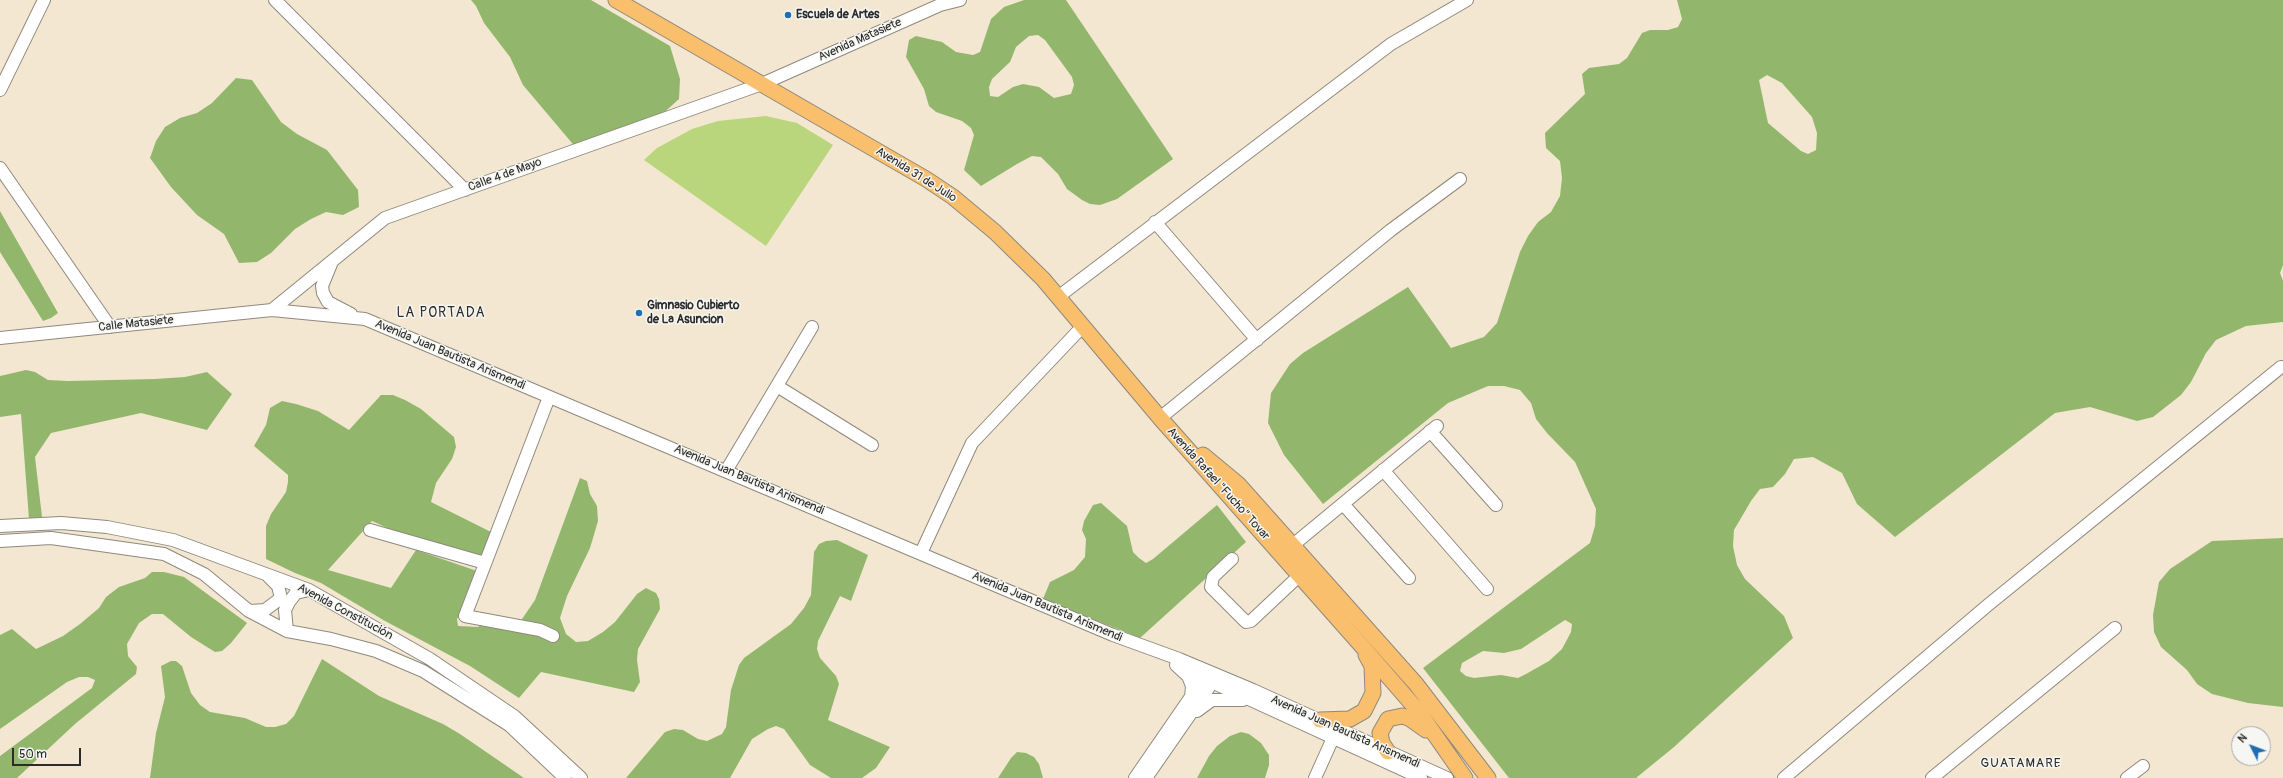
<!DOCTYPE html>
<html>
<head>
<meta charset="utf-8">
<style>
	body { margin:0 }
	#map { position:relative; width:2283px; height:778px; overflow:hidden; background:#f3e7d1; font-family:Pangolin,sans-serif }
	canvas { display:block }
	.north { position:absolute; left:2231px; top:726px; width:40px; height:40px; box-sizing:border-box; background:#f6f6f2; border:1px solid #a5a5a2; border-radius:50%; rotate:312deg; font-size:11px; font-weight:700; line-height:16px; text-align:center; color:#2b2b2b }
	.north::after { content:''; display:block; margin:auto; width:14px; height:18px; background:#1f6fb2; clip-path:polygon(50% 0,100% 100%,50% 72%,0 100%) }
	.scale { position:absolute; left:12px; top:748px; width:69px; height:18px; box-sizing:border-box; border:2px solid #2b2b2b; border-top:0; padding-left:5px; font-size:12px; line-height:14px; white-space:nowrap; color:#2b2b2b; -webkit-text-stroke:3px #f6f6f2; paint-order:stroke }
</style>
</head>
<body>
<div id="map">
<canvas width="2283" height="778"></canvas>
<div class="north">N</div>
<div class="scale">50 m</div>
</div>
<script>
const c = document.querySelector('canvas').getContext('2d');
c.lineJoin = 'round';
function paint(path, color) {
  c.fillStyle = color;
  c.fill(path, 'evenodd');
}
function toPath(rows) {
  const path = new Path2D();
  for (const r of rows) {
    path.moveTo(r[0], r[1]);
    for (let i = 2; i < r.length; i += 2) path.lineTo(r[i], r[i + 1]);
  }
  return path;
}
function trace(path, color, width, dash) {
  c.strokeStyle = color;
  c.lineWidth = width;
  c.lineCap = dash ? 'butt' : 'round';
  c.setLineDash(dash || []);
  c.stroke(path);
}
function write(font, color, halo, rows, align = 'center') {
  c.font = font + ' Pangolin,sans-serif';
  c.lineWidth = 3;
  c.setLineDash([]);
  c.textBaseline = 'middle';
  c.strokeStyle = halo;
  c.fillStyle = color;
  for (const [text, x, y, turn = 0] of rows) {
    c.save();
    c.translate(x, y);
    c.rotate((+turn || 0) * Math.PI / 180);
    c.textAlign = isNaN(turn) ? turn : align;
    if (halo) c.strokeText(text, 0, 0);
    c.fillText(text, 0, 0);
    c.restore();
  }
}
const green = toPath([
	[766,116,797,123,833,145,766,246,644,160,657,148,692,129,718,121]
]);
const forest = toPath([
	[471,0,591,0,670,46,680,79,679,99,659,117,577,149,523,85,510,57,484,23,476,6],
	[1024,0,1066,0,1173,159,1117,199,1100,205,1090,204,1082,200,1067,189,1058,174,1041,157,1032,156,1017,164,981,186,964,170,974,135,971,128,962,121,936,112,929,106,924,89,906,57,909,40,916,36,942,42,956,52,973,55,980,52,991,19,1004,7],
	[1038,35,1045,40,1072,77,1074,85,1071,94,1054,98,1039,87,1023,84,1013,87,998,97,990,96,989,87,992,79,1010,62,1016,47,1029,36],
	[1677,0,2283,0,2283,265,2280,273,2283,281,2283,322,2246,326,2216,340,2206,353,2191,382,2181,395,2153,417,2137,421,2090,407,2055,413,1895,537,1857,504,1842,473,1813,457,1794,459,1785,474,1773,487,1760,489,1751,501,1734,530,1733,546,1737,565,1745,579,1784,616,1793,638,1674,747,1636,778,1509,778,1423,668,1590,543,1595,526,1596,509,1575,462,1547,433,1536,419,1531,403,1520,390,1504,386,1488,386,1448,403,1323,504,1284,455,1268,423,1271,393,1290,364,1303,353,1408,287,1451,348,1484,337,1497,323,1520,252,1528,236,1538,222,1551,212,1560,196,1562,178,1560,161,1546,148,1545,133,1585,94,1582,74,1589,68,1619,64,1627,58,1642,33,1650,30,1668,30,1678,27,1682,19],
	[1767,75,1782,83,1812,117,1817,133,1816,150,1808,154,1801,151,1768,123,1759,80],
	[1565,620,1572,624,1571,632,1562,649,1549,661,1526,674,1518,678,1501,675,1474,678,1466,676,1460,671,1462,663,1483,651,1504,653,1521,649],
	[236,78,252,80,281,122,297,134,327,150,358,190,359,207,343,215,326,212,311,219,295,229,271,253,257,262,239,263,224,234,197,215,171,187,150,158,156,141,165,127,180,118,197,113,212,103],
	[0,211,58,313,51,318,43,321,0,252],
	[26,370,35,372,48,380,68,381,155,379,185,377,207,372,232,394,207,430,141,413,51,433,35,457,42,517,29,519,21,414,0,417,0,376],
	[381,395,393,395,405,400,421,409,454,437,456,447,452,459,436,483,431,502,493,533,488,552,479,558,412,539,372,521,328,570,391,588,416,550,477,571,462,611,457,619,458,626,478,627,485,622,520,622,535,600,580,478,587,481,590,494,597,506,598,521,590,548,567,596,560,618,566,634,576,642,588,641,603,632,615,622,637,594,646,588,656,593,659,599,660,609,638,649,637,660,640,682,634,692,541,672,519,698,470,666,385,621,321,583,295,573,266,559,266,526,271,514,286,492,288,482,288,475,254,446,266,425,270,408,282,401,296,404,318,411,349,430],
	[1101,503,1127,526,1133,552,1139,558,1146,563,1153,559,1217,505,1246,542,1140,638,1043,599,1050,582,1074,570,1085,557,1086,539,1082,530,1084,521,1093,505],
	[2283,538,2283,707,2248,703,2212,694,2197,684,2187,670,2161,647,2154,632,2153,615,2159,582,2170,569,2212,541],
	[837,540,868,555,851,601,840,596,818,641,817,649,820,658,836,676,839,684,828,720,890,747,876,768,862,778,831,778,810,765,784,729,776,726,768,729,752,739,730,778,626,778,665,732,674,729,683,730,698,739,707,741,722,734,726,727,731,690,739,665,744,658,791,624,804,608,811,595,814,552,819,544,826,541],
	[152,572,164,572,184,577,247,623,231,643,222,651,215,652,191,637,163,614,152,614,139,623,127,644,128,656,137,667,136,674,75,724,17,778,0,778,0,756,92,688,95,680,88,677,79,677,67,682,0,729,0,635,12,629,36,649,63,636,80,624,99,608,106,597,119,587,145,578],
	[322,659,379,696,443,724,460,734,524,778,150,778,156,733,165,697,161,666,171,661,176,661,182,666,191,693,200,705,210,712,245,718,266,727,275,727,286,724,294,716],
	[1241,732,1249,734,1261,743,1269,755,1269,765,1265,778,1197,778,1209,756,1217,746,1230,736],
	[1017,752,1026,753,1034,757,1039,764,1043,778,998,778,1011,758]
]);
const minor = toPath([
	[275,0,465,190],
	[0,90,44,0],
	[0,168,110,327],
	[1155,222,1257,340],
	[331,264,322,286,323,293,328,302,351,314],
	[1058,297,1391,44,1467,0],
	[272,310,385,218,762,84,940,5,960,0],
	[0,338,272,310,365,319,1113,635,1179,659,1253,690,1447,778],
	[777,386,872,445],
	[549,397,465,616,540,630,553,636],
	[1160,418,1391,230,1460,179],
	[1430,431,1496,505],
	[1383,470,1487,589],
	[726,471,812,327],
	[1343,504,1409,578],
	[0,526,61,523,107,527,173,540,309,590,430,659,514,716,581,778],
	[370,530,485,563],
	[0,541,51,538,164,554,204,574,249,611,287,631,331,639,376,651,423,671,509,725,565,778],
	[1293,545,1437,426],
	[921,553,972,443,1083,326],
	[1232,559,1213,577,1211,587,1246,622,1251,621,1300,575],
	[250,611,265,610,281,598,278,586,268,576],
	[287,631,285,610,289,602,296,593,309,590],
	[1176,665,1188,676,1192,686,1191,698],
	[1192,673,1421,778],
	[1197,711,1212,700,1243,700],
	[1135,778,1208,672],
	[1146,778,1216,677],
	[1315,778,1333,738],
	[1784,778,1988,605,2281,367],
	[1932,778,2115,628],
	[2127,778,2143,766]
]);
const major = toPath([
	[616,0,926,179,953,197,995,232,1043,279,1160,418,1361,645,1419,712,1465,778],
	[1203,455,1238,484,1416,684,1488,778],
	[1320,720,1350,719,1364,711,1373,693,1372,666,1366,655],
	[1388,752,1382,743,1380,733,1388,719,1402,716,1409,718,1426,730]
]);
const markers = [
	[788,15,4,"#1f6fb2"],
	[639,313,4,"#1f6fb2"]
];
const poiNames = [
	["Escuela de Artes",796,15],
	["Gimnasio Cubierto",647,306],
	["de La Asuncion",647,320]
];
const streetNames = [
	["Avenida Matasiete",860,40,-24],
	["Calle 4 de Mayo",505,175,-20],
	["Avenida 31 de Julio",916,175,32],
	["Calle Matasiete",136,324,-6],
	["Avenida Juan Bautista Arismendi",450,355,23],
	["Avenida Juan Bautista Arismendi",749,480,23],
	["Avenida Rafael \"Fucho\" Tovar",1218,484,48],
	["Avenida Juan Bautista Arismendi",1047,607,23],
	["Avenida Constitución",345,612,28],
	["Avenida Juan Bautista Arismendi",1345,732,24]
];
const neighbourhoodNames = [
	["GUATAMARE",2021,764]
];
const quarterNames = [
	["LA PORTADA",441,313]
];
paint(green, '#b9d67c');
paint(forest, '#92b76c');
trace(minor, '#8f897e', 14);
trace(major, '#8f897e', 17);
trace(minor, '#fff', 12);
trace(major, '#f9bf6d', 15);
for (const [x, y, r, color] of markers) {
  const dot = new Path2D();
  dot.arc(x, y, r, 0, 2 * Math.PI);
  c.fillStyle = color;
  c.fill(dot);
  trace(dot, '#f6f6f2', 1.5);
}
write('bold 12px', '#2b2b2b', '#f6f6f2', poiNames, 'left');
write('12px', '#2b2b2b', '#f6f6f2', streetNames);
c.letterSpacing = '1px';
write('13px', '#2b2b2b', '#f6f6f2', neighbourhoodNames);
c.letterSpacing = '0px';
c.letterSpacing = '1px';
write('14px', '#2b2b2b', '#f6f6f2', quarterNames);
c.letterSpacing = '0px';
</script>
</body>
</html>
